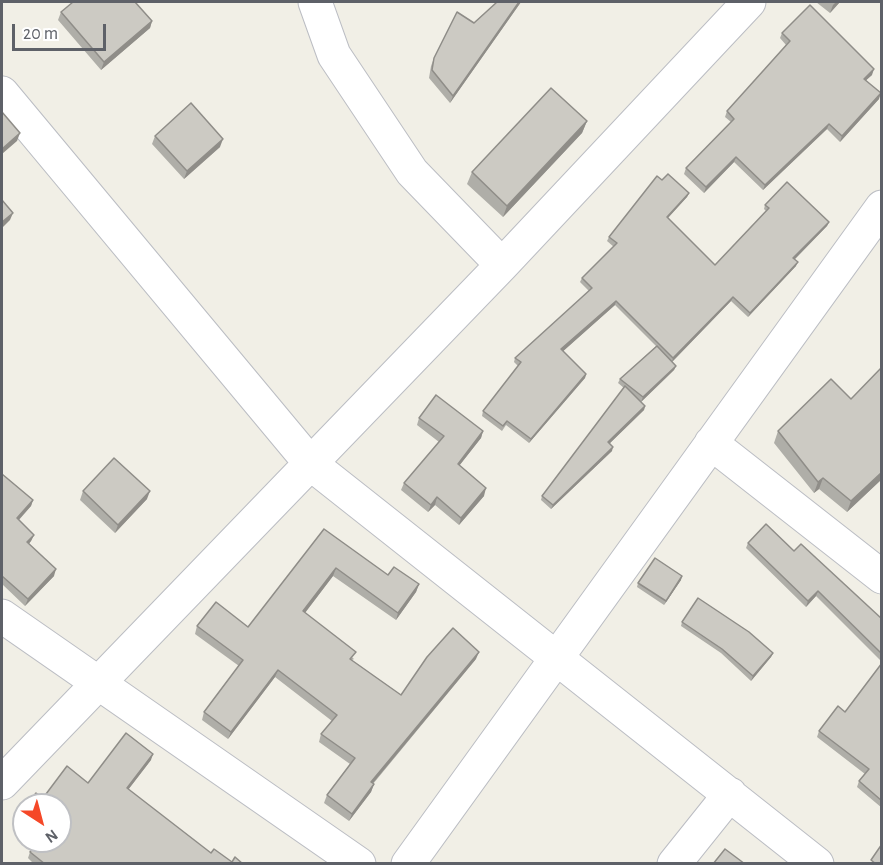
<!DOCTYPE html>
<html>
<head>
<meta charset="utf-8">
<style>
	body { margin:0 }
	#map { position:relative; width:883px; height:865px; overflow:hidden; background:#f1efe6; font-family:"Alegreya Sans",sans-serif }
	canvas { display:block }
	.frame { position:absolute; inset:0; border:3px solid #5e6168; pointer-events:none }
	.north { position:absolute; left:12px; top:793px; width:60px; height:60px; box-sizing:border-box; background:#fff; border:2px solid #bfc0c3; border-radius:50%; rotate:144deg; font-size:16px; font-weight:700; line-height:24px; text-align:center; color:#5e6168 }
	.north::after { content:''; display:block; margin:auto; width:21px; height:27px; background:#f54828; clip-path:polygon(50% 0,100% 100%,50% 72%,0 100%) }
	.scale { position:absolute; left:12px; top:24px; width:94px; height:27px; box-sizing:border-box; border:3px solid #5e6168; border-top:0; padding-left:8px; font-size:18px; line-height:21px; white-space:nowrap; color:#5e6168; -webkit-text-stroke:4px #fff; paint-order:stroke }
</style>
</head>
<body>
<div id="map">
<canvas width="883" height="865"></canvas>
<div class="frame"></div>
<div class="north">N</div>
<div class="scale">20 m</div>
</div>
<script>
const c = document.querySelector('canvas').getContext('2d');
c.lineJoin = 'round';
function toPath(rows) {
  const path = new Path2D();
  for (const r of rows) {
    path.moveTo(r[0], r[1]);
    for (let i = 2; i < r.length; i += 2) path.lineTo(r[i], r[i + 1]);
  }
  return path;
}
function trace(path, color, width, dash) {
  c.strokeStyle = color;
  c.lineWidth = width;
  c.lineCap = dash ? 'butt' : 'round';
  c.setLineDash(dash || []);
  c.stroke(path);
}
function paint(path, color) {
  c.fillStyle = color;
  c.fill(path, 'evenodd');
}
const street = toPath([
	[315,2,334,55,412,172,502,265],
	[2,93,311,464,817,864],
	[711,443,882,577],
	[2,616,359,864],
	[2,783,502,265,749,2],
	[408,864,882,207],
	[674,864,730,794]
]);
const wall = toPath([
	[497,2,521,2,450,103,429,78,431,66,434,58],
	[816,2,840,2,830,13],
	[61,12,152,21,150,28,101,70,58,20],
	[782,33,872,75,866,80,879,99,840,142,827,129,763,190,734,162,704,193,684,174,686,168,731,122,725,117,727,111,786,45,780,38],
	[587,121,582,133,503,217,467,184,472,172],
	[155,136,220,147,184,179,152,144],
	[662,180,689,193,687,197,668,218,715,265,766,211,764,209,765,205,829,222,827,226,795,259,796,266,748,317,731,301,672,362,676,366,674,370,641,402,645,406,644,410,610,443,612,451,551,509,541,500,542,496,624,388,618,383,620,379,656,346,615,305,563,351,586,374,585,378,529,443,506,425,502,431,482,416,483,411,518,366,514,362,515,358,589,291,580,282,582,278,614,247,607,241,609,237],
	[882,367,882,479,847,512,819,489,814,493,774,443,778,431,851,399],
	[419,418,483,431,481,438,459,466,484,496,459,525,435,505,428,512,401,490,404,483,439,442,417,425],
	[2,474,33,500,31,506,19,520,34,535,31,541,29,544,54,576,25,606,2,584],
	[83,491,147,499,115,533,80,500],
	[324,529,388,575,419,584,416,592,396,620,333,576,305,613,354,659,352,660,401,695,476,659,373,784,374,784,371,792,349,821,324,803,327,795,350,764,319,742,321,734,332,721,275,677,228,739,202,720,204,712,239,666,195,634,197,626,248,627],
	[748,543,794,551,882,619,882,662,816,596,806,607,746,548],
	[681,580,664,605,637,587,638,583],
	[682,622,773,653,771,657,751,681,721,653,681,626],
	[882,663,882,808,857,787,859,781,865,774,817,737,819,731,845,712],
	[151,760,128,790,211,853,232,862,243,864,34,864,28,858,30,852,60,841,43,798],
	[24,808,24,830,15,823,17,817]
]);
const shadedWall = toPath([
	[519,2,521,2,450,103,453,96],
	[836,2,840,2,830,13,833,5],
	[152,21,150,28,101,70,104,62],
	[874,69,872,75,862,84,864,79],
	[881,93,879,99,840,142,842,136],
	[587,121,582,133,503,217,507,206],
	[829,124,827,129,763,190,765,185],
	[20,133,17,141,2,154,2,149],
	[223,139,220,147,184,179,187,171],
	[736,157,734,162,704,193,706,187],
	[689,193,687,197,665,221,667,217],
	[13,213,10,220,2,228,2,222],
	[829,222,827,226,792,262,793,258],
	[798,262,796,266,748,317,750,313],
	[733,297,731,301,672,362,673,358],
	[616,301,615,305,560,354,561,349],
	[676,366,674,370,641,402,643,397],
	[586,374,585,378,529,443,531,439],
	[645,406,644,410,607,446,608,442],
	[483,431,481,438,455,471,458,464],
	[613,447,612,451,551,509,553,505],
	[882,472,882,479,847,512,851,501],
	[823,478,819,489,814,493,818,482],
	[486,488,484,496,459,525,461,518],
	[150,491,147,499,115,533,118,525],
	[437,497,435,505,428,512,431,505],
	[33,500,31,506,14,525,17,518],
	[34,535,31,541,25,548,27,542],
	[336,568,333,576,301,618,303,611],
	[56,569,54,576,25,606,28,599],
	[682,576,681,580,664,605,666,601],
	[419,584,416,592,396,620,398,613],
	[818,591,816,596,806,607,808,601],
	[479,652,476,659,368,789,371,782],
	[773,653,771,657,751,681,753,676],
	[278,670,275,677,228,739,231,732],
	[153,754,151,760,124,795,127,788],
	[374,784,371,792,349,821,352,814]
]);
const building = toPath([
	[73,2,135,2,152,21,104,62,61,12,73,2],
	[497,2,519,2,453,96,432,70,434,58,457,12,474,23,497,2],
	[810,5,874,69,864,79,881,93,842,136,829,124,765,185,736,157,706,187,686,168,734,119,727,111,790,41,782,33,810,5],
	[551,88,587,121,507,206,472,172,551,88],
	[191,103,223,139,187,171,155,136,191,103],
	[2,112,20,133,2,149,2,112],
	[668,174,689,193,667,217,715,265,769,208,765,205,787,182,829,222,793,258,798,262,750,313,733,297,673,358,616,301,561,349,586,374,531,439,507,421,503,426,483,411,521,362,515,358,592,288,582,278,617,243,609,237,657,176,662,180,668,174],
	[2,200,13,213,2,222,2,200],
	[657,346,676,366,643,397,620,379,657,346],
	[882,367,882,429,881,430,882,431,882,472,851,501,823,478,818,482,778,431,831,379,851,399,882,367],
	[625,386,645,406,608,442,613,447,553,505,542,496,625,386],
	[436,395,483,431,458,464,486,488,461,518,437,497,431,505,404,483,444,436,419,418,436,395],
	[114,458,150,491,118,525,83,491,114,458],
	[2,474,33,500,17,518,34,535,27,542,56,569,28,599,2,576,2,474],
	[766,524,794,551,801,544,882,619,882,654,818,591,808,601,748,543,766,524],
	[324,529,388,575,394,567,419,584,398,613,336,568,303,611,356,652,350,659,401,695,427,657,453,628,479,652,371,782,374,784,352,814,327,795,355,758,321,734,337,715,278,670,231,732,204,712,243,660,197,626,216,602,248,627,324,529],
	[655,558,682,576,666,601,638,583,655,558],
	[698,598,749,632,773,653,753,676,722,649,682,622,698,598],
	[882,663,882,801,859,781,869,769,819,731,838,706,845,712,882,663],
	[126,733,153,754,127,788,211,853,214,849,232,862,235,857,243,864,45,864,30,852,38,841,60,841,60,805,27,805,36,793,43,798,67,766,88,783,126,733],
	[24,808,24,822,17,817,24,808],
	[882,844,882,864,876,864,871,860,882,844],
	[725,849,745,864,713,864,725,849]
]);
trace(street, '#bbbdc3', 35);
trace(street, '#fff', 33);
paint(wall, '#afaea8');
paint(shadedWall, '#8f8d88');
paint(building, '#cccac3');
trace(building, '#8f8d88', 1.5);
</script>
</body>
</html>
